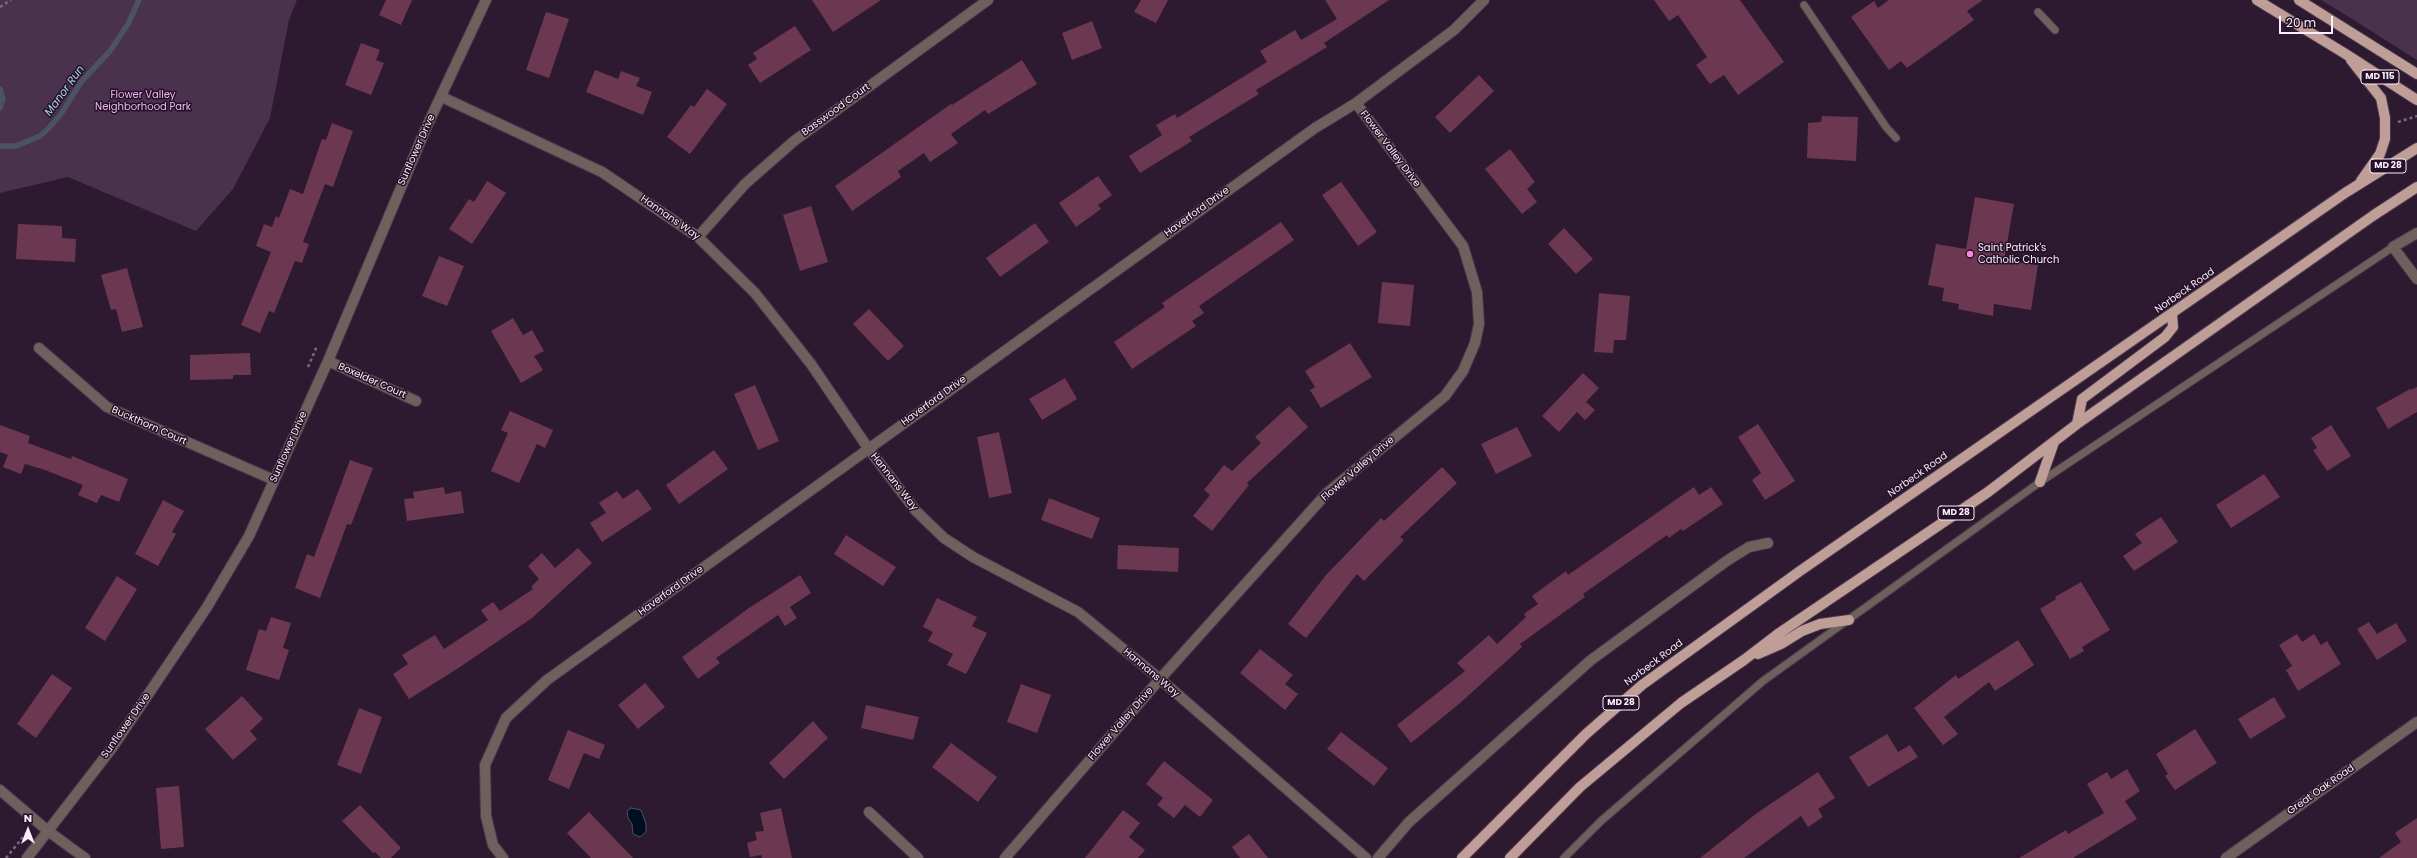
<!DOCTYPE html>
<html>
<head>
<meta charset="utf-8">
<style>
	body { margin:0 }
	#map { position:relative; width:2417px; height:858px; overflow:hidden; background:#2e1a30; font-family:Poppins,sans-serif }
	canvas { display:block }
	.north { position:absolute; left:8px; top:810px; width:40px; height:40px; -webkit-text-stroke:3px #241126; paint-order:stroke; rotate:0deg; font-size:11px; font-weight:700; line-height:16px; text-align:center; color:#fbedfc }
	.north::after { content:''; display:block; margin:auto; width:14px; height:18px; background:#fbedfc; clip-path:polygon(50% 0,100% 100%,50% 72%,0 100%) }
	.scale { position:absolute; left:2279px; top:16px; width:54px; height:18px; box-sizing:border-box; border:2px solid #fbedfc; border-top:0; padding-left:5px; font-size:12px; line-height:14px; white-space:nowrap; color:#fbedfc; -webkit-text-stroke:3px #241126; paint-order:stroke }
</style>
</head>
<body>
<div id="map">
<canvas width="2417" height="858"></canvas>
<div class="north">N</div>
<div class="scale">20 m</div>
</div>
<script>
const c = document.querySelector('canvas').getContext('2d');
c.lineJoin = 'round';
function paint(path, color) {
  c.fillStyle = color;
  c.fill(path, 'evenodd');
}
function toPath(rows) {
  const path = new Path2D();
  for (const r of rows) {
    path.moveTo(r[0], r[1]);
    for (let i = 2; i < r.length; i += 2) path.lineTo(r[i], r[i + 1]);
  }
  return path;
}
function trace(path, color, width, dash) {
  c.strokeStyle = color;
  c.lineWidth = width;
  c.lineCap = dash ? 'butt' : 'round';
  c.setLineDash(dash || []);
  c.stroke(path);
}
function write(font, color, halo, rows, align = 'center') {
  c.font = font + ' Poppins,sans-serif';
  c.lineWidth = 3;
  c.setLineDash([]);
  c.textBaseline = 'middle';
  c.strokeStyle = halo;
  c.fillStyle = color;
  for (const [text, x, y, turn = 0] of rows) {
    c.save();
    c.translate(x, y);
    c.rotate((+turn || 0) * Math.PI / 180);
    c.textAlign = isNaN(turn) ? turn : align;
    if (halo) c.strokeText(text, 0, 0);
    c.fillText(text, 0, 0);
    c.restore();
  }
}
const green = toPath([
	[0,0,297,0,289,20,270,118,233,189,196,231,68,177,0,193],
	[2321,0,2417,0,2417,60,2349,17]
]);
const water = toPath([
	[631,808,641,810,646,824,646,832,640,837,633,834,632,824,628,818,627,811,631,808]
]);
const stream = toPath([
	[0,89,3,99,0,108],
	[0,146,16,146,40,136,48,129,61,114,81,82,110,51,128,24,139,0]
]);
const building = toPath([
	[386,0,412,0,401,25,379,15],
	[812,0,881,0,833,32],
	[1141,0,1168,0,1156,23,1134,12],
	[1325,0,1389,0,1324,43,1327,47,1256,90,1259,94,1189,137,1192,141,1140,173,1129,156,1162,135,1156,125,1175,114,1177,118,1267,62,1260,51,1295,30,1301,40,1337,19],
	[1654,0,1740,0,1784,62,1738,95,1724,75,1710,84,1696,65,1707,57,1678,15,1669,21],
	[1889,0,1983,0,1967,11,1974,20,1907,68,1901,61,1889,70,1851,17,1874,1,1878,8],
	[546,12,569,19,549,78,526,70],
	[1092,21,1102,48,1072,60,1062,33],
	[795,26,811,50,760,83,748,65,757,59,753,53],
	[361,43,380,50,376,60,384,63,371,95,345,85],
	[1022,60,1037,84,988,114,985,110,951,134,958,143,930,162,924,153,898,171,901,177,852,211,835,186,951,104,952,105],
	[595,70,618,79,621,71,640,78,636,86,652,92,643,115,586,92],
	[1479,75,1494,91,1450,133,1435,117],
	[707,89,727,104,690,154,667,137,691,105,694,107],
	[1822,116,1858,117,1856,161,1807,158,1808,123,1821,122],
	[332,123,353,131,333,187,325,184,303,242,309,244,302,263,295,261,274,313,269,311,260,333,241,325,271,252,256,246,264,224,272,227,276,216,279,218,290,189,303,194,322,139,326,140],
	[1510,149,1535,182,1527,189,1537,202,1522,214,1485,169],
	[1098,176,1112,195,1098,205,1101,209,1076,227,1059,203],
	[487,181,506,193,472,244,449,229,469,199,474,202],
	[1341,182,1377,232,1358,246,1322,195],
	[1975,197,2014,204,2004,260,2038,265,2031,310,1994,304,1993,316,1958,309,1959,304,1942,301,1944,288,1928,285,1936,244,1966,249],
	[811,206,828,262,800,271,783,215],
	[1281,222,1294,240,1199,306,1204,313,1192,321,1196,326,1132,369,1114,342,1165,307,1162,303],
	[1035,223,1049,242,1000,277,986,258],
	[18,224,62,226,62,238,76,239,75,262,16,259],
	[1564,228,1593,259,1576,274,1548,244],
	[439,256,464,266,447,306,422,296],
	[127,268,143,327,122,332,116,309,111,310,101,275],
	[1382,282,1414,285,1410,326,1378,323],
	[1599,293,1630,296,1626,340,1614,340,1613,353,1594,352],
	[869,309,904,346,888,361,853,324],
	[513,318,523,335,532,330,544,351,534,356,543,370,521,383,491,331],
	[1350,343,1372,377,1321,408,1310,390,1315,387,1305,371],
	[250,353,251,375,233,375,233,379,190,380,190,355],
	[1583,373,1599,388,1586,402,1595,410,1585,420,1577,412,1559,432,1542,416],
	[1065,378,1077,399,1042,420,1029,399],
	[755,385,779,441,758,450,734,394],
	[2417,387,2417,412,2388,429,2376,408,2410,389,2411,390],
	[1289,406,1308,427,1247,483,1249,485,1212,531,1193,516,1210,495,1204,490,1224,465,1232,471,1261,443,1255,437],
	[510,411,553,430,545,448,537,444,519,483,491,471,508,433,501,430],
	[1758,424,1795,481,1765,500,1752,480,1761,473,1738,437],
	[0,425,30,436,28,443,71,459,72,456,128,479,119,502,101,495,97,503,78,495,83,485,45,470,25,464,21,474,3,467,8,455,0,452],
	[2331,425,2351,456,2327,471,2313,450,2317,448,2311,438],
	[1517,427,1532,456,1496,474,1481,444],
	[999,432,1012,493,989,498,977,437],
	[714,450,728,469,679,504,666,485],
	[350,460,373,468,351,525,347,524,320,598,295,588,307,554,314,557],
	[1442,467,1457,483,1400,537,1404,540,1364,581,1357,574,1306,638,1288,624,1326,575,1381,518,1384,521],
	[2264,474,2280,497,2231,528,2216,505],
	[444,487,445,494,461,491,464,513,407,521,404,499,414,498,413,492],
	[1694,487,1699,495,1711,487,1723,504,1683,531,1681,529,1669,538,1667,535,1583,594,1585,597,1520,644,1522,647,1459,704,1411,743,1397,725,1465,671,1457,663,1489,635,1497,644,1526,617,1524,614,1538,604,1532,596,1566,571,1568,575],
	[638,489,652,509,602,542,590,523,606,513,599,503,617,491,623,499],
	[1049,498,1100,518,1092,539,1041,520],
	[163,500,184,511,172,532,176,534,158,566,135,554],
	[2161,517,2178,542,2134,571,2123,556,2142,543,2135,534],
	[846,535,896,567,883,586,834,554],
	[1118,545,1179,548,1178,572,1117,569],
	[578,548,592,563,532,618,457,669,409,699,393,674,408,664,402,655,435,635,444,649,488,620,481,610,493,602,500,611,533,589,531,587,539,579,528,566,542,553,555,568],
	[800,575,811,593,790,607,797,618,785,626,778,615,716,658,720,663,698,679,682,657,749,608],
	[117,576,137,589,105,641,85,628],
	[2081,582,2110,630,2082,647,2084,651,2070,659,2040,609,2056,599,2055,597],
	[937,598,977,617,972,626,987,633,966,674,947,665,953,654,928,641,933,632,923,627],
	[271,617,291,623,283,648,289,650,279,680,246,670,259,629,266,631],
	[2369,622,2377,634,2396,623,2407,641,2377,660,2357,629],
	[2297,634,2302,642,2314,634,2321,645,2327,641,2341,664,2298,691,2286,670,2292,666,2279,645],
	[2018,640,2034,665,1995,691,1989,682,1944,717,1958,734,1943,745,1914,708,1956,675,1958,679],
	[1260,649,1293,675,1285,684,1298,694,1285,710,1240,673],
	[52,674,72,688,36,738,17,724],
	[645,683,665,707,638,729,618,705],
	[1021,684,1051,695,1037,733,1007,722],
	[242,696,263,719,250,731,257,739,233,760,205,729],
	[2274,697,2286,717,2250,739,2238,719],
	[866,705,919,717,913,740,861,728],
	[359,708,382,717,361,774,337,765],
	[813,721,828,738,784,779,769,763],
	[2195,729,2217,763,2175,790,2165,776,2168,774,2156,754],
	[568,730,605,745,599,759,584,753,569,789,548,780],
	[1341,732,1388,768,1374,786,1327,749],
	[1887,734,1898,752,1910,745,1918,757,1868,787,1849,757],
	[951,743,997,777,978,802,932,767],
	[1164,761,1213,800,1200,817,1185,805,1174,818,1157,805,1163,798,1146,784],
	[2127,769,2140,791,2125,801,2137,819,2073,858,2019,858,2066,830,2068,834,2104,813,2087,784,2107,772,2111,779],
	[1818,772,1835,798,1818,809,1823,817,1808,827,1801,816,1744,858,1700,858,1757,813],
	[179,786,184,847,161,849,156,788],
	[360,805,401,848,391,858,381,858,375,852,373,853,342,821],
	[781,808,792,858,762,858,761,855,750,857,747,843,757,840,755,832,764,831,760,813],
	[1123,810,1140,823,1129,837,1145,850,1138,858,1085,858],
	[589,812,633,858,591,858,567,833],
	[2417,818,2417,858,2379,858,2401,842,2395,833],
	[1249,834,1268,858,1240,858,1232,847]
]);
const path = toPath([
	[0,7,11,0],
	[2398,122,2417,116],
	[308,367,317,346],
	[6,858,28,831]
]);
const lane = toPath([
	[1804,5,1886,127,1896,138],
	[2038,12,2055,30],
	[1564,858,1601,821,1763,681,2040,482,2393,247]
]);
const street = toPath([
	[442,97,602,172,698,237,755,293,811,364,868,448,916,511,944,538,973,557,1078,612,1160,679,1366,858],
	[2417,233,2393,247,2417,279],
	[698,237,745,184,794,141,988,0],
	[39,348,107,407,274,480],
	[328,361,416,401],
	[0,790,48,831,85,858],
	[869,812,918,858],
	[27,858,112,748,207,607,249,536,328,361,426,128,486,0],
	[503,858,493,845,486,816,485,765,506,718,547,680,1315,128,1356,103,1454,30,1484,0],
	[1005,858,1160,679,1327,493,1445,396,1463,371,1475,343,1479,324,1477,292,1463,246,1356,103],
	[1378,858,1409,822,1591,660,1728,560,1749,547,1768,543],
	[2226,858,2417,722]
]);
const primary = toPath([
	[2257,0,2344,53,2417,100],
	[2299,0,2417,74],
	[2351,60,2381,98,2385,118,2385,139,2380,154,2361,181],
	[2077,424,2082,399,2165,337,2173,327,2172,314],
	[2040,482,2054,442],
	[1758,654,1781,644,1802,631,1820,624,1849,620],
	[1462,858,1586,734,1642,685,1800,571,2345,193,2417,148],
	[1510,858,1580,787,1681,703,1744,660,1778,634,1988,492,2077,424,2374,215,2417,187]
]);
const markers = [
	[1970,254,4,"#fc86e3"]
];
const shields = [
	[2380,77,38],
	[2388,166,36],
	[1956,513,36],
	[1621,703,36]
];
const shieldNames = [
	["MD 115",2380,77],
	["MD 28",2388,166],
	["MD 28",1956,513],
	["MD 28",1621,703]
];
const parkNames = [
	["Flower Valley",143,95],
	["Neighborhood Park",143,107]
];
const streetNames = [
	["Basswood Court",836,110,-36],
	["Flower Valley Drive",1390,149,53],
	["Sunflower Drive",417,150,-66],
	["Haverford Drive",1197,212,-36],
	["Hannans Way",670,218,35],
	["Norbeck Road",2185,291,-35],
	["Boxelder Court",372,381,24],
	["Haverford Drive",934,401,-36],
	["Buckthorn Court",149,426,24],
	["Sunflower Drive",289,447,-66],
	["Flower Valley Drive",1358,469,-41],
	["Norbeck Road",1918,475,-35],
	["Hannans Way",894,482,52],
	["Haverford Drive",671,591,-36],
	["Norbeck Road",1654,663,-37],
	["Hannans Way",1151,673,40],
	["Flower Valley Drive",1121,724,-49],
	["Sunflower Drive",126,726,-55],
	["Great Oak Road",2321,790,-35]
];
const poiNames = [
	["Saint Patrick's",1978,248],
	["Catholic Church",1978,260]
];
const waterNames = [
	["Manor Run",65,91,-54]
];
paint(green, '#4a314d');
paint(water, '#001022');
trace(water, '#4b5263', 1);
trace(stream, '#4b5263', 5.5);
paint(building, '#6c3751');
trace(lane, '#4b384d', 9);
trace(street, '#4b384d', 12);
trace(primary, '#4b384d', 12);
trace(path, '#7b697c', 2.5, [3, 3]);
trace(lane, '#70605d', 7);
trace(street, '#70605d', 10);
trace(primary, '#bf9e98', 10);
for (const [x, y, r, color] of markers) {
  const dot = new Path2D();
  dot.arc(x, y, r, 0, 2 * Math.PI);
  c.fillStyle = color;
  c.fill(dot);
  trace(dot, '#241126', 1.5);
}
for (const [x, y, w] of shields) {
  const box = new Path2D();
  box.roundRect(x - w / 2, y - 7, w, 14, 3);
  c.fillStyle = '#241126';
  c.fill(box);
  trace(box, '#fbedfc', 1);
}
write('bold 9px', '#fbedfc', null, shieldNames);
write('10px', '#f3b7f9', '#241126', parkNames);
write('10px', '#fbedfc', '#241126', streetNames);
write('10px', '#fbedfc', '#241126', poiNames, 'left');
write('italic 11px', '#abd4f8', '#241126', waterNames);
</script>
</body>
</html>
